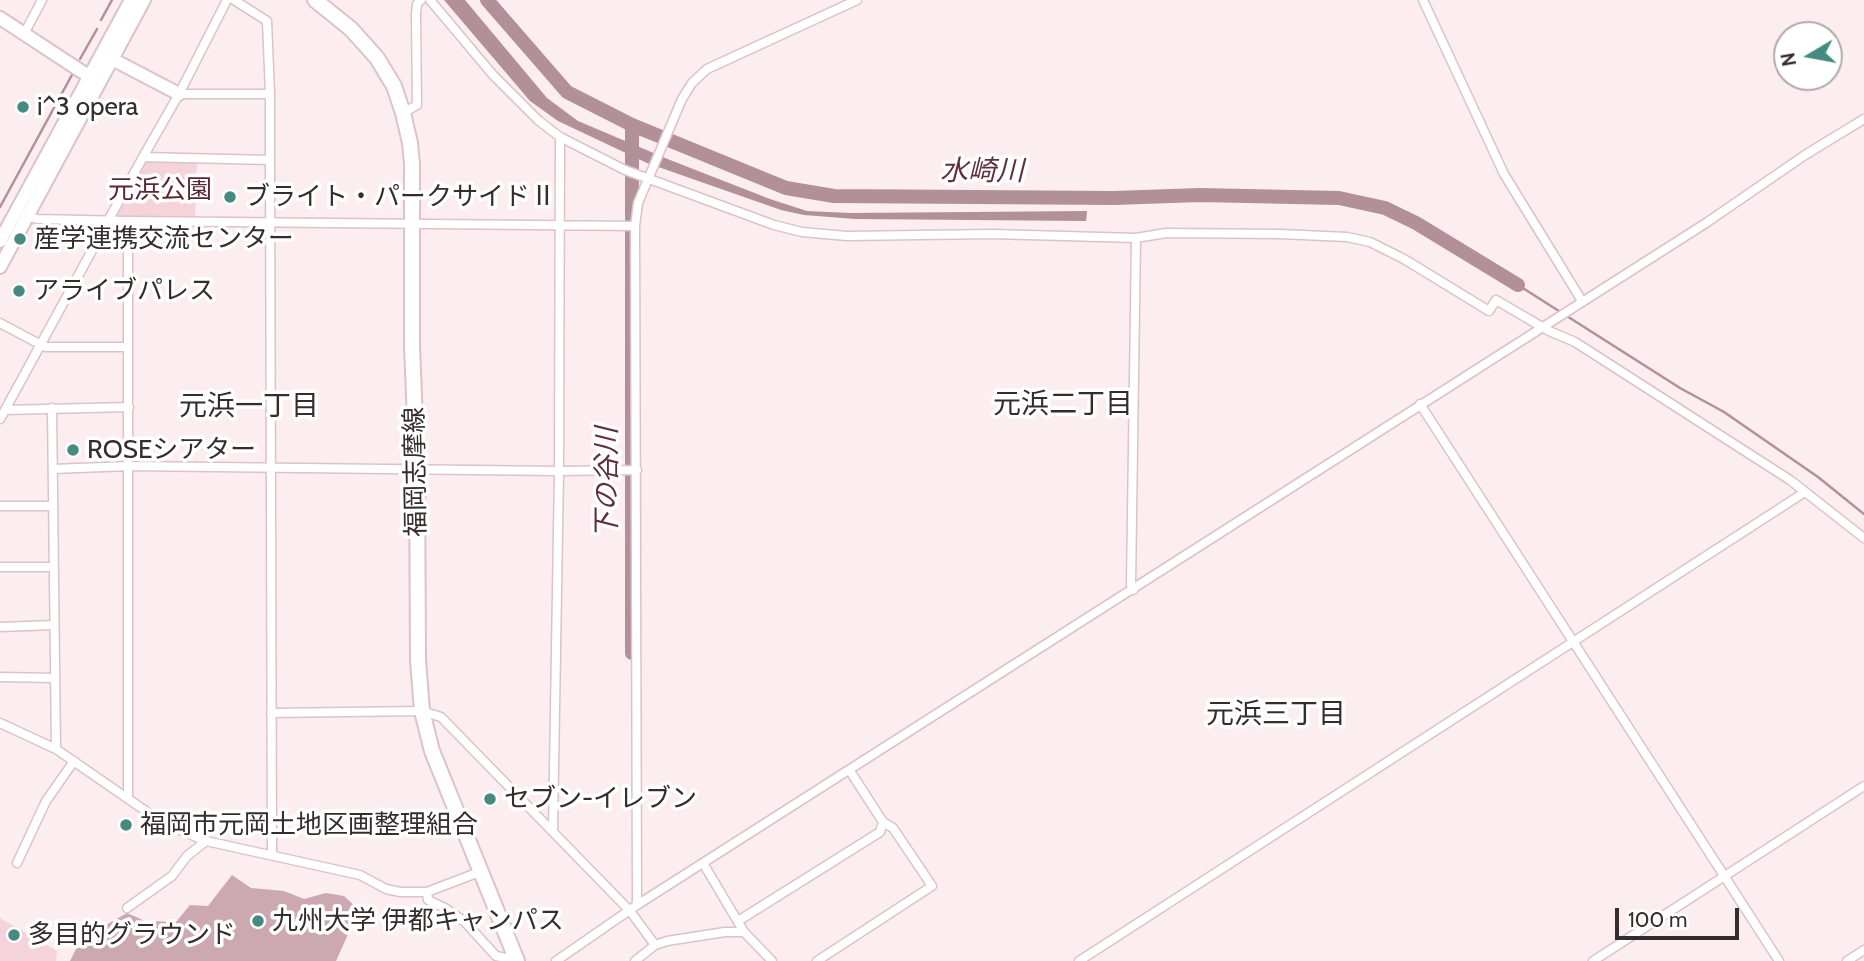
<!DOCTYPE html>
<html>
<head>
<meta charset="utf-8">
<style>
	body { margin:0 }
	#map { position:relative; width:1864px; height:961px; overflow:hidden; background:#fcedf0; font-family:Cabin,sans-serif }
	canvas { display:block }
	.north { position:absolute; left:1773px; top:21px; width:70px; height:70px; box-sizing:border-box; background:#fff; border:2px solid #aeabab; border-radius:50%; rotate:260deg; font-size:19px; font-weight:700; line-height:28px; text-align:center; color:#352c2e }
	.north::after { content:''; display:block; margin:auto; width:24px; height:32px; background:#468b81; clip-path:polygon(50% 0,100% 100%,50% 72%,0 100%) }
	.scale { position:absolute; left:1615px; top:908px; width:124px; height:32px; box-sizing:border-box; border:4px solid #352c2e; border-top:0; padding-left:9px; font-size:21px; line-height:24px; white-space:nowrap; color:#352c2e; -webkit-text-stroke:5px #fff; paint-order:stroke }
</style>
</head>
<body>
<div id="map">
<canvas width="1864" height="961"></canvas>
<div class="north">N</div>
<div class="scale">100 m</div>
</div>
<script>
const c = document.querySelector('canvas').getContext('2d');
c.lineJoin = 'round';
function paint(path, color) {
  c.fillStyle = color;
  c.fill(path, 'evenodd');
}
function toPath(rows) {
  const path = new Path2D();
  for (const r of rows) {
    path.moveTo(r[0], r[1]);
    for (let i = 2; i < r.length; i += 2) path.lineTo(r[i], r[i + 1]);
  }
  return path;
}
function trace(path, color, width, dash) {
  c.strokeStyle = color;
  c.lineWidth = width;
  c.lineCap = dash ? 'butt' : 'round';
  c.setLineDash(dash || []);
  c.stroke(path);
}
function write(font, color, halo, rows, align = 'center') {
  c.font = font + ' Cabin,"Noto Sans JP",sans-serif';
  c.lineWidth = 7;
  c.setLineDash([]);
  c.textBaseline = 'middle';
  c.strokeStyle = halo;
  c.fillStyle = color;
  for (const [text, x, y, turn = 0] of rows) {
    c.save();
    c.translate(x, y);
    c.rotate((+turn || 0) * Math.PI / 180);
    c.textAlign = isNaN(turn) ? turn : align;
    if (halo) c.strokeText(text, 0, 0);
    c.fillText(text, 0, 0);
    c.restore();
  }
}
const green = toPath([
	[197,161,195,217,120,218,117,212,144,162],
	[0,918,57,951,56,961,0,961]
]);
const forest = toPath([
	[232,875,251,888,284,891,304,899,326,893,344,896,355,906,354,921,336,961,70,961,81,939,127,913,145,921,176,922,190,905,208,906]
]);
const water = toPath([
	[444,0,465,0,547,98,578,121,670,160,770,199,807,211,851,213,1087,211,1086,221,855,219,804,215,781,210,647,163,558,121,530,101]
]);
const stream = toPath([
	[101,20,112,0],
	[80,59,97,29],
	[0,207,73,73],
	[1518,285,1680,388,1724,412,1818,477,1864,514]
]);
const river = toPath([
	[487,0,567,92,632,125,786,188,834,196,1114,198,1200,195,1339,198,1385,208,1416,223,1518,285],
	[632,125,632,653]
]);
const street = toPath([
	[234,0,267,21,270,94],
	[430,0,493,75,539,121,560,137,625,170,774,225,802,232,847,236,993,234,1136,238,1166,233,1280,234,1347,237,1370,242,1404,259,1489,311,1496,300,1549,331,1575,342,1790,480,1864,538],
	[1423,0,1504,174,1582,301],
	[24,34,42,0],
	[179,94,227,0],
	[403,113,417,105,416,14,417,4,421,0],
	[270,160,272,854],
	[28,216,37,219,128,221,635,226],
	[128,221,128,797],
	[0,323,45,347,128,347],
	[1420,404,1779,961],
	[52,408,56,749],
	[5,410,129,407],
	[0,419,108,221,143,157,179,94,270,94,270,160,143,157],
	[53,469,129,466,559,471,637,470],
	[0,506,52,506],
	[0,567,52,567],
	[1133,590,1131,585,1136,238],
	[0,627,54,625],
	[0,677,55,678],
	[271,713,422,711,441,717,630,911,655,945],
	[0,723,56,749,163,823,206,841,360,875,386,889,400,892,427,892,482,871],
	[553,830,559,471,560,137],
	[17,863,46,801,74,761],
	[703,863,744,932],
	[427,892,428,900,445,908,465,922,496,956,506,958,515,955],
	[637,905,635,226,638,203,682,99,692,83,707,69,857,0],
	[127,908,172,876,187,856,206,841],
	[738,921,880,832,883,822],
	[556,961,637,905,1706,223,1805,155,1864,119],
	[635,961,655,945,667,941,725,932,744,932,772,961],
	[817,961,932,886,893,828,883,822,850,771],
	[1079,961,1805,492],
	[1593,961,1864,786],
	[1847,961,1864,950]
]);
const secondary = toPath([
	[0,18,96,81],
	[112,59,179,94],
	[0,241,131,0],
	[0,267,144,0]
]);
const primary = toPath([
	[315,0,351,29,377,58,394,86,403,113,410,143,412,164,412,346,417,469,418,660,422,711,432,751,517,961]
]);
const markers = [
	[23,107,7,"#468b81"],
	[230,197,7,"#468b81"],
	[20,239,7,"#468b81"],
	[19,291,7,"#468b81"],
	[73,450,7,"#468b81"],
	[490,799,7,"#468b81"],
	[126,825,7,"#468b81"],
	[258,921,7,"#468b81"],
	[14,935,7,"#468b81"]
];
const poiNames = [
	["i^3 opera",37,107],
	["ブライト・パークサイドⅡ",244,197],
	["産学連携交流センター",34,239],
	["アライブパレス",33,291],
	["ROSEシアター",87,450],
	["セブン-イレブン",504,799],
	["福岡市元岡土地区画整理組合",140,825],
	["九州大学 伊都キャンパス",272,921],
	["多目的グラウンド",28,935]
];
const parkNames = [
	["元浜公園",160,190]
];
const streetNames = [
	["福岡志摩線",416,472,-91]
];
const waterNames = [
	["水崎川",982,172],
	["下の谷川",608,483,-90]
];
const neighbourhoodNames = [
	["元浜二丁目",1063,405],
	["元浜一丁目",249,407],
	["元浜三丁目",1276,715]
];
paint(green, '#f5d3db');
paint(forest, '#cca8b0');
paint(water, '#b29097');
trace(stream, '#b29097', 2.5);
trace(river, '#b29097', 14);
trace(street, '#dbc3c8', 11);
trace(secondary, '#dbc3c8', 16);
trace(primary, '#dbc3c8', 18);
trace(street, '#fff', 8);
trace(secondary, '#fff', 12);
trace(primary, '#fff', 14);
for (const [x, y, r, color] of markers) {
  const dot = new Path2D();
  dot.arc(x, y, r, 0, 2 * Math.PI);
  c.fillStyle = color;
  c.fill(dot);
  trace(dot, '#fff', 2.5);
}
write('26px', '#352c2e', '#fff', poiNames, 'left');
write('26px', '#572735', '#fff', parkNames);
write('26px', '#352c2e', '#fff', streetNames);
write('italic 28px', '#602f3d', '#fff', waterNames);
write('28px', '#352c2e', '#fff', neighbourhoodNames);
</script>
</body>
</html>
